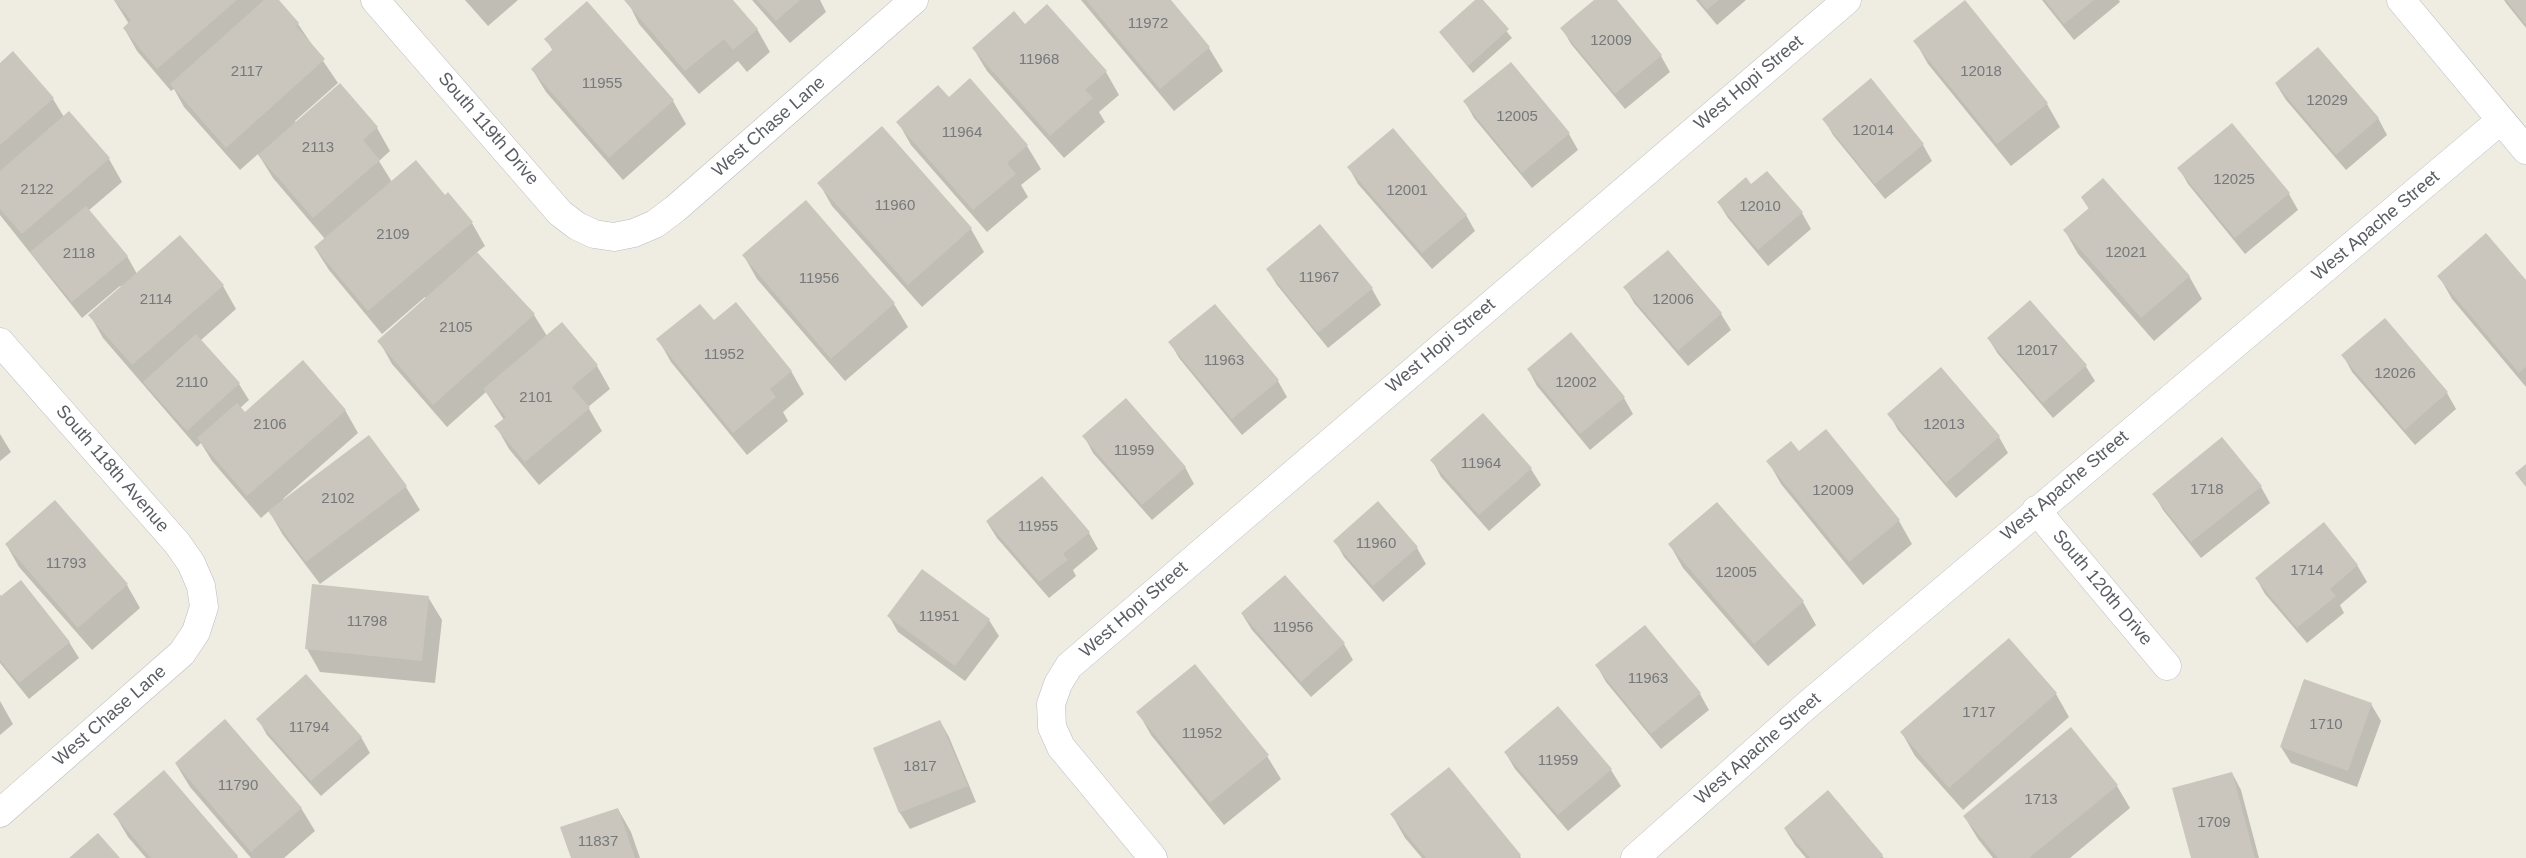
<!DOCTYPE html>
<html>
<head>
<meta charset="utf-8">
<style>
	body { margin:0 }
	canvas { display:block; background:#efece1 }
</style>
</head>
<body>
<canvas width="2526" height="858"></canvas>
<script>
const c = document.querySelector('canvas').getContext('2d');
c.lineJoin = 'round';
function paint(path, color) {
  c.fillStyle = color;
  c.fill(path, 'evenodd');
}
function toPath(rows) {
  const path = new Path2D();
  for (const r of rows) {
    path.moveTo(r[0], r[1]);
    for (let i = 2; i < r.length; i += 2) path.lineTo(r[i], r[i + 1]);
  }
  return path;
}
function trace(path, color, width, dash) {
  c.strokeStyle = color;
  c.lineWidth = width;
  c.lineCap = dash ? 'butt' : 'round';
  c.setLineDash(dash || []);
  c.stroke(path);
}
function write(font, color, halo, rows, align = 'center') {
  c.font = font + ' Arial,sans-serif';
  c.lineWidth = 4;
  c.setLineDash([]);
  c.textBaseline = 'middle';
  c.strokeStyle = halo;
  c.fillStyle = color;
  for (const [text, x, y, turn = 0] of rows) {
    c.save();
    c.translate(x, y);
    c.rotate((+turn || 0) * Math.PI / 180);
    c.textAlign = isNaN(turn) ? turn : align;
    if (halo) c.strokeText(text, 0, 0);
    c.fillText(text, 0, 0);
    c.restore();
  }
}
const shadow = toPath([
	[114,0,277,0,298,24,338,83,295,121,296,123,340,85,377,128,390,151,379,161,392,182,445,197,472,223,485,246,476,253,534,315,547,336,561,324,597,366,610,389,588,407,602,431,539,485,509,449,496,426,504,420,486,392,447,427,392,364,379,341,426,299,425,297,382,334,329,270,315,248,325,239,273,178,258,154,240,170,184,107,174,89,171,91,137,51,124,28,129,24],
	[465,0,518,0,488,26],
	[627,0,732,0,757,29,770,52,747,72,738,61,699,94,639,24],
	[752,0,820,0,826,12,790,43],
	[1081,0,1169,0,1209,48,1223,71,1174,111],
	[1476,0,1481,0,1512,38,1473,73,1440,33],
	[1596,0,1615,0,1661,56,1670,72,1625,109,1571,44,1562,28],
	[1696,0,1746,0,1717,25],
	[2042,0,2119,0,2120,2,2074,40],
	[2504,0,2526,0,2526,28,2506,3],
	[587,3,673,101,686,124,623,180,546,92,532,69,553,51,546,39],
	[1915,41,2047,104,2060,127,2011,166,1928,64],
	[973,48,1106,72,1119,95,1099,112,1105,122,1064,158,987,71],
	[1511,63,1569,134,1578,150,1532,188,1474,118,1465,102],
	[0,64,53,99,64,117,109,159,122,182,88,211,127,256,137,274,180,237,223,286,236,309,200,341,239,384,249,400,240,408,245,413,345,410,358,433,283,499,284,501,369,437,406,487,420,510,320,584,283,535,269,511,261,518,212,461,201,443,197,447,103,338,90,315,122,287,120,286,82,318,0,215],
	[970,80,1027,146,1041,169,1021,185,1028,197,987,232,911,145,898,122,948,99],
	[2276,84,2378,118,2387,135,2346,170,2286,100],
	[1824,119,1923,145,1932,161,1885,199,1833,135],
	[1349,168,1466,215,1475,231,1432,269,1358,184],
	[2179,168,2289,194,2298,210,2245,254,2188,184],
	[1767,172,1802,213,1811,229,1768,266,1728,218,1718,202,1751,186],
	[819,183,971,229,984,252,922,307,832,206],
	[2082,198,2189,276,2202,299,2154,341,2078,254,2065,231,2089,209],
	[805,202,894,304,908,327,845,381,757,279,744,256],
	[1320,226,1372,289,1381,305,1328,348,1277,285,1267,269],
	[1668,251,1721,314,1731,330,1688,366,1634,303,1625,287],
	[2439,276,2526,282,2526,387,2452,299],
	[2384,320,2447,393,2456,409,2415,445,2352,372,2343,355],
	[714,322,791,371,804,394,783,412,788,421,747,455,671,362,658,339],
	[1988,338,2085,365,2095,381,2053,418,1998,354],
	[1170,342,1278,381,1287,397,1242,435,1179,358],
	[1528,369,1624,398,1633,414,1590,450,1537,386],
	[1940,369,1999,437,2008,453,1956,498,1898,430,1889,414],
	[1483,415,1531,469,1541,485,1489,531,1441,477,1432,460],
	[1826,431,1899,521,1912,544,1863,585,1781,484,1768,461,1799,453],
	[0,434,11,452,0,461],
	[1084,436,1185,467,1194,484,1152,520,1093,453],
	[2261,487,2270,503,2201,558,2163,510,2154,494],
	[987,522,1089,533,1098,549,1073,570,1076,576,1049,598,997,538],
	[1335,541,1417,548,1426,564,1383,602,1344,557],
	[6,544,127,585,140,608,92,650,19,567],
	[1670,545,1803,602,1816,625,1768,666,1683,568],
	[2357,565,2367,582,2340,605,2344,613,2307,643,2265,594,2256,578],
	[0,596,69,642,79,658,29,699,0,663],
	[428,597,442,620,435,683,320,672,307,649],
	[1242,614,1344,644,1353,660,1311,697,1252,630],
	[889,616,989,620,999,636,965,681,898,632],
	[1644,626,1700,694,1709,710,1661,749,1606,682,1597,666],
	[2009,639,2056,694,2069,717,1963,810,1915,756,1902,733],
	[0,701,13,724,0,735],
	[2371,704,2381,721,2357,787,2291,763,2281,747],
	[1558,707,1611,770,1621,786,1568,831,1515,769,1505,752],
	[1138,712,1267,756,1281,779,1224,825,1151,735],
	[258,719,361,737,370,753,321,796,267,735],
	[940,721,949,737,976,802,910,829,900,813,874,749],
	[176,764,301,808,315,831,284,858,251,858,190,787],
	[2232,773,2241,790,2259,858,2192,858],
	[2117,786,2130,808,2070,858,1993,858,1978,839,1964,816],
	[1828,792,1882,856,1884,858,1806,858,1795,845,1785,829],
	[618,809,631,832,640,858,572,858],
	[115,815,237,856,238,858,146,858,128,837],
	[1392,815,1520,856,1521,858,1422,858,1405,838]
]);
const building = toPath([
	[114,0,237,0,157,69,123,28,131,20],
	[264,0,279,0,299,23,296,26,325,59,226,148,170,84],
	[624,0,733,0,758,29,733,50,724,39,685,71],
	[757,0,800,0,776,21],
	[1086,0,1171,0,1210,47,1160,89],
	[1475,0,1483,0,1509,29,1468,66,1439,32],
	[1594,0,1617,0,1662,55,1615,94,1560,28],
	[1699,0,1719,0,1707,10],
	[1965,0,2048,103,1997,144,1913,41],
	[2045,0,2094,0,2064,24],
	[2506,0,2526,0,2526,25],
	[587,1,674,100,609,158,531,69,553,49,544,39],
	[1047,4,1107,71,1085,90,1093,98,1050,136,972,48,1014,11,1025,24],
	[2318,47,2379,118,2336,155,2275,83],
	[13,51,54,98,0,145,0,63],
	[1511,62,1570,133,1522,173,1463,101],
	[970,78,1028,145,1007,163,1016,174,973,210,896,122,938,85,949,97],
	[1871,78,1924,144,1875,184,1822,119],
	[340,83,378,127,363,140,380,160,313,218,258,155],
	[69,111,110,158,22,234,0,209,0,171],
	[2232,123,2290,193,2235,238,2177,168],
	[882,126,972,228,908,285,817,183],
	[1393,128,1467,215,1422,253,1347,167],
	[416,160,445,195,448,192,473,222,368,311,314,247],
	[1767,171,1803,212,1758,250,1717,202,1746,177,1751,184],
	[2103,178,2190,276,2141,318,2063,230,2089,208,2081,197],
	[806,200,895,303,831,359,742,255],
	[86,206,128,256,72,302,30,252],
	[1320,224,1373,288,1318,333,1266,269],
	[2486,233,2526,280,2526,367,2519,373,2437,276],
	[180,235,224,285,132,365,88,315],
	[1668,250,1722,313,1678,351,1623,287],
	[477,252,535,314,433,405,377,341],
	[2030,300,2087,365,2043,403,1987,338],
	[736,302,792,371,770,389,776,397,733,433,656,339,700,304,714,320],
	[1215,304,1279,380,1232,419,1168,342],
	[2385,318,2448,392,2405,430,2341,355],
	[562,322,598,365,572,387,590,408,525,462,494,426,506,417,483,389],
	[1571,332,1625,397,1580,434,1527,369],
	[196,334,240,383,187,431,143,382],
	[303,360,346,410,247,496,197,438,237,403,245,412],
	[1941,367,2000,436,1946,483,1887,414],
	[1126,398,1186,467,1142,505,1082,436],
	[1483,413,1532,468,1479,515,1430,460],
	[1826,429,1900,520,1849,562,1766,461,1791,441,1799,451],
	[369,435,407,486,306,562,268,511],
	[2222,437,2262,486,2191,542,2152,494],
	[2526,464,2526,487,2515,473],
	[1042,476,1090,532,1063,554,1068,560,1039,582,986,521],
	[55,500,128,584,78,628,5,544],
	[1378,501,1418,547,1373,586,1333,541],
	[1717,502,1804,601,1754,644,1668,544],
	[2324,522,2358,565,2330,589,2336,596,2297,628,2255,578],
	[922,569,990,619,955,666,887,616],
	[1285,575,1345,643,1301,682,1241,613],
	[21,580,70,642,19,683,0,660,0,594,1,596],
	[312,584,429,596,422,661,305,649],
	[1645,625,1701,693,1651,734,1595,665],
	[2009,638,2057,693,1949,788,1900,732],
	[1195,664,1269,755,1210,803,1136,712],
	[306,674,362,737,311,781,256,719],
	[2304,679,2372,703,2348,771,2280,747],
	[1558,706,1612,769,1558,815,1504,752],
	[225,719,302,808,251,852,175,763],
	[940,720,968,786,899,813,873,748],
	[2071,727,2118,785,2029,858,1998,858,1963,816],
	[1449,767,1521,855,1518,858,1426,858,1390,814],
	[164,770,238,856,235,858,151,858,113,814],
	[2232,772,2255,858,2191,858,2172,788],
	[1828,790,1883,855,1880,858,1810,858,1784,828],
	[618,808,635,858,571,858,560,827],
	[98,833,120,858,69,858]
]);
const minor = toPath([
	[375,0,560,213,577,226,594,234,614,237,634,233,655,224,675,209,914,0],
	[2401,0,2526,150],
	[0,342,177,543,191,563,201,586,204,607,196,632,182,653,0,813],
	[2036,510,2167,666],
	[1153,858,1061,747,1052,727,1051,704,1058,684,1069,666,1847,0],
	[1635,858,1806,706,2501,120]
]);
const numberNames = [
	["11972",1148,24],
	["12009",1611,41],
	["11968",1039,60],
	["2117",247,72],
	["12018",1981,72],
	["11955",602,84],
	["12029",2327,101],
	["12005",1517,117],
	["12014",1873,131],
	["11964",962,133],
	["2113",318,148],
	["12025",2234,180],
	["2122",37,190],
	["12001",1407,191],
	["11960",895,206],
	["12010",1760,207],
	["2109",393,235],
	["12021",2126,253],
	["2118",79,254],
	["11967",1319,278],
	["11956",819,279],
	["2114",156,300],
	["12006",1673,300],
	["2105",456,328],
	["12017",2037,351],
	["11952",724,355],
	["11963",1224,361],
	["12026",2395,374],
	["2110",192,383],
	["12002",1576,383],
	["2101",536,398],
	["2106",270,425],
	["12013",1944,425],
	["11959",1134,451],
	["11964",1481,464],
	["1718",2207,490],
	["12009",1833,491],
	["2102",338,499],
	["11955",1038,527],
	["11960",1376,544],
	["11793",66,564],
	["1714",2307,571],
	["12005",1736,573],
	["11951",939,617],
	["11798",367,622],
	["11956",1293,628],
	["11963",1648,679],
	["1717",1979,713],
	["1710",2326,725],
	["11794",309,728],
	["11952",1202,734],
	["11959",1558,761],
	["1817",920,767],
	["11790",238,786],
	["1713",2041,800],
	["1709",2214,823],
	["11837",598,842]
];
const streetNames = [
	["West Hopi Street",1749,83,-40],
	["West Chase Lane",769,127,-41],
	["South 119th Drive",488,129,49],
	["West Apache Street",2376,226,-40],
	["West Hopi Street",1441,346,-40],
	["South 118th Avenue",112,469,49],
	["West Apache Street",2065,486,-40],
	["South 120th Drive",2102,588,50],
	["West Hopi Street",1134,610,-41],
	["West Chase Lane",110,716,-41],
	["West Apache Street",1758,749,-41]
];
paint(shadow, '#0003');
paint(building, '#cac6be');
trace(minor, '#babcc2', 29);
trace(minor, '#fff', 28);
write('15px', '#76787a', null, numberNames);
write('18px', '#5a5e64', '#fff', streetNames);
</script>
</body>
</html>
